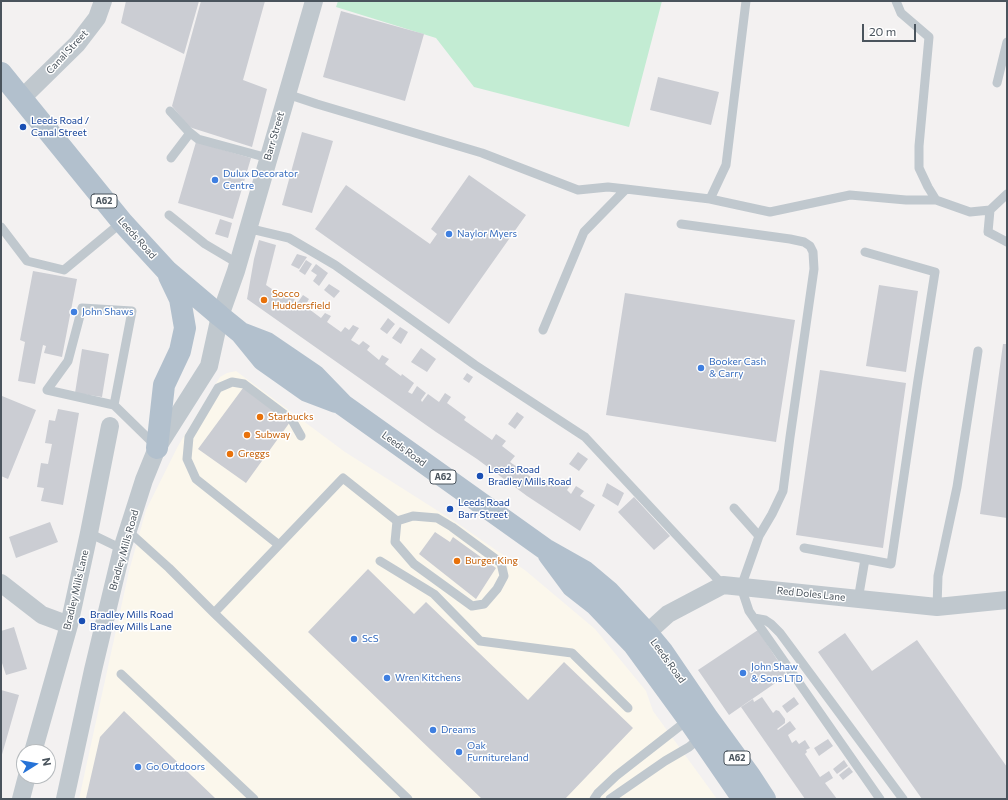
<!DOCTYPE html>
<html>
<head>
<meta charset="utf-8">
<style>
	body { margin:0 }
	#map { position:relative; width:1008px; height:800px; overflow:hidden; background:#f3f1f1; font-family:Commissioner,sans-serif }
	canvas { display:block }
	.frame { position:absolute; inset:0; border:2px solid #4a545d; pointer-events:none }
	.north { position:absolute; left:16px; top:744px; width:40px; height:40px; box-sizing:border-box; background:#fff; border:1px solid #b7bbbe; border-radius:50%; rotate:79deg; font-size:11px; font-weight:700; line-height:16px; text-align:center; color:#4a545d }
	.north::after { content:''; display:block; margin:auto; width:14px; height:18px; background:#2673d7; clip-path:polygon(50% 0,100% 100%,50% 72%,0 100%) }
	.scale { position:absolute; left:862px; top:24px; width:54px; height:18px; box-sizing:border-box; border:2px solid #4a545d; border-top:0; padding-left:5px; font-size:12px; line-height:14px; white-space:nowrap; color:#4a545d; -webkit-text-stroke:3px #fff; paint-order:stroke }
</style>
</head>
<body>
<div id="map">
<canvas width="1008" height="800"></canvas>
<div class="frame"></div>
<div class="north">N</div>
<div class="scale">20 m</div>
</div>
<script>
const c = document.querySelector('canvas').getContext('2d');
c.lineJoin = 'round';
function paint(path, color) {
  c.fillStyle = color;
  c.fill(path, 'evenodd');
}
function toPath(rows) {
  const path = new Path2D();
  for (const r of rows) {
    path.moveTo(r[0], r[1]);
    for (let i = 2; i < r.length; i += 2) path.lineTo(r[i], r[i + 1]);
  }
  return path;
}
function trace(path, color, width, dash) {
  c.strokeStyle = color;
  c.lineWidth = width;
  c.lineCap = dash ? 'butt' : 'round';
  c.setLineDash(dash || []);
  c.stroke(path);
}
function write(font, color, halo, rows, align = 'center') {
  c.font = font + ' Commissioner,sans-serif';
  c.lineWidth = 3;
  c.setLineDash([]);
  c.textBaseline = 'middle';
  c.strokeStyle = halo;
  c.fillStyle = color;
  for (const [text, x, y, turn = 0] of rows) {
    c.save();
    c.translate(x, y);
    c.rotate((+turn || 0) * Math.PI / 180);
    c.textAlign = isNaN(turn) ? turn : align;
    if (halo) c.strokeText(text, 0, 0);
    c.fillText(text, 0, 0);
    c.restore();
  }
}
const commercial = toPath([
	[236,371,345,452,457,523,526,571,595,629,646,691,653,711,717,799,79,799,129,571,146,510,178,446,220,377,227,373]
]);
const green = toPath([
	[338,1,662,1,629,127,474,87,436,38,336,7]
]);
const building = toPath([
	[126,1,199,1,184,54,121,23],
	[201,1,265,1,243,80,267,89,252,147,189,127,172,106],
	[341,11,424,34,405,101,323,77],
	[658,77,719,92,711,125,650,110],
	[302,132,333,141,312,213,282,205],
	[196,142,251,158,233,219,178,203],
	[469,175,526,215,449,324,315,229,346,185,430,244,437,234,431,229],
	[220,219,232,223,228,238,215,234],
	[259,240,276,245,266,285,282,296,285,293,298,302,303,295,309,299,305,306,321,318,325,313,331,316,327,322,341,332,345,327,349,330,353,325,359,328,351,340,359,345,363,341,370,346,367,350,379,360,382,355,389,359,385,364,401,376,402,374,414,383,408,392,412,394,417,386,426,393,421,400,422,402,428,394,439,402,445,393,451,397,447,403,466,417,464,420,492,440,496,434,506,441,502,446,515,456,510,462,538,482,540,477,551,484,553,481,560,486,565,479,571,484,567,490,571,494,576,486,584,491,580,496,595,505,580,531,527,496,477,459,436,432,247,299,254,259],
	[297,254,307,257,299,269,291,265],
	[306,260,312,264,305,275,299,271],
	[316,264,328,273,319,286,313,281,317,275,311,271],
	[33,271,77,279,62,357,44,353,46,346,43,345,35,384,18,381,25,342,20,340],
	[329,284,340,291,334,298,324,290],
	[879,285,918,291,906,372,866,366],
	[625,293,795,320,776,442,606,415],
	[388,318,395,324,387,334,380,329],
	[400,327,408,332,401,344,392,338],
	[1003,344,1007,344,1007,518,980,514],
	[421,348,436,359,427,372,411,362],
	[82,349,109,354,102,397,75,393],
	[820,370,906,383,883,548,796,535],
	[467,373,473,377,469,383,463,379],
	[243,388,290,422,246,483,198,449],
	[2,396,36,410,8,479,1,476,1,400],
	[58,409,79,413,63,505,41,501,44,488,37,487,41,463,48,464,52,444,45,443,49,420,55,421],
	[517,412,524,417,515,429,508,424],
	[578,452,588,459,579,471,569,464],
	[607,483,624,493,618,506,602,496],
	[634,497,670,536,654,550,618,512],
	[50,522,58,542,16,558,9,537],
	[435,532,450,542,453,537,496,568,476,599,419,554],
	[368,569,414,614,426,602,528,700,564,662,633,728,565,799,482,799,308,632],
	[14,627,27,669,6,675,1,660,1,631],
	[758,630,787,675,729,715,698,670],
	[845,633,872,671,917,640,1007,767,1007,799,922,799,818,652],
	[1,690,19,695,1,758],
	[762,697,773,713,776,710,779,711,785,719,785,723,777,729,778,730,790,721,796,729,788,735,792,743,796,740,799,744,805,740,810,748,806,750,807,752,805,754,820,777,829,771,833,778,825,783,837,799,805,799,741,707,753,699,754,702],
	[794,697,799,704,787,713,782,706],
	[124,711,215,798,216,799,87,799,86,798,100,737],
	[828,739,833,746,819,756,814,748],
	[844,760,848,766,837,774,833,769],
	[849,767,853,772,843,780,839,775]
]);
const service = toPath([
	[997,83,1007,42],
	[287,94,317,104,482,153,578,190,608,187,626,189,710,199,770,212,850,195,906,200,936,200,928,187,919,168,919,146,929,37,901,13,896,1],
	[170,111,188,131,198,139,268,158],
	[171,158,190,133],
	[710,199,726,165,746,1],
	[936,200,970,212,990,210,1007,194],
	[990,210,988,232,1007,242],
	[169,215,205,244,237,263],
	[681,224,790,239,804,242,810,246,813,252,814,269,790,437,783,491,772,514,759,536,741,587,749,611,880,799],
	[1,227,27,261,64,270,122,222],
	[247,228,289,238,335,265,475,365,585,437,723,585],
	[543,330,584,232,626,189],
	[114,405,47,390,68,361,82,308,132,311,114,405,156,446],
	[734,508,759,536],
	[413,516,437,518,452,527,501,563,504,576,497,589,484,604,472,606,414,564,395,542,397,521,413,516],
	[128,531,169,568,214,613,408,799],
	[89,533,122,549],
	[279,545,196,479,187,459,189,437,218,388,232,382,244,384,292,420,301,436],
	[804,548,865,559],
	[380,561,434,594,480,641,572,653,628,708],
	[858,600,865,559,891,564,918,380,935,272,865,252],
	[937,607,938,576,957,487,978,351],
	[214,613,343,478,397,521],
	[754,618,765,620,771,624,780,633,903,799],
	[121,674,254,799],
	[594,799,598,793,616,776,689,719],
	[610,799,665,761,689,747,701,737]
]);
const minor = toPath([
	[22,98,77,44,97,18,103,1],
	[1,583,42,615,69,625],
	[637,642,668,614,723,585,937,607,1007,600],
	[33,752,69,625,89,533,110,426],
	[21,799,27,776],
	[65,799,93,670,122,549,144,480,157,448,209,366,220,316,236,271,314,1]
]);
const primary = toPath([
	[1,73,122,222,167,271,220,316,241,333,263,360,307,391,336,402],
	[241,333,267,343,314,375,343,405,545,549,584,571,609,592,647,633,662,651,707,717,750,776,765,799],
	[157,448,164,385,180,351,185,328,180,299,169,276],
	[549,555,572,586,595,604,634,645,688,719,743,799]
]);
const markers = [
	[23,127,4,"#1a4fb4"],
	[215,180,4,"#3f7fe0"],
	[449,234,4,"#3f7fe0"],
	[264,300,4,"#e8710a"],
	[74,312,4,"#3f7fe0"],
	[701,368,4,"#3f7fe0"],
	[260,417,4,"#e8710a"],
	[247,435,4,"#e8710a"],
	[230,454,4,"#e8710a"],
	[480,476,4,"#1a4fb4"],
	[450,509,4,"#1a4fb4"],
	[457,561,4,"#e8710a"],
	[82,621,4,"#1a4fb4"],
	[354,639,4,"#3f7fe0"],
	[743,673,4,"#3f7fe0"],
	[387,678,4,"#3f7fe0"],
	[433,730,4,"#3f7fe0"],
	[459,752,4,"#3f7fe0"],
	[138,767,4,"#3f7fe0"]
];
const shields = [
	[104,201,26],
	[443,477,26],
	[737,758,26]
];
const shieldNames = [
	["A62",104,201],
	["A62",443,477],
	["A62",737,758]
];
const streetNames = [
	["Canal Street",67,52,-47],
	["Barr Street",274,136,-74],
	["Leeds Road",137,238,48],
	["Leeds Road",404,449,36],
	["Bradley Mills Road",124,550,-74],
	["Bradley Mills Lane",76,590,-77],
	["Red Doles Lane",811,594,6],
	["Leeds Road",668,661,54]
];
const transitNames = [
	["Leeds Road /",31,121],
	["Canal Street",31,133],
	["Leeds Road",488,470],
	["Bradley Mills Road",488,482],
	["Leeds Road",458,503],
	["Barr Street",458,515],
	["Bradley Mills Road",90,615],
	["Bradley Mills Lane",90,627]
];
const shopNames = [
	["Dulux Decorator",223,174],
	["Centre",223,186],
	["Naylor Myers",457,234],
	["John Shaws",82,312],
	["Booker Cash",709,362],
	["& Carry",709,374],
	["ScS",362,639],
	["John Shaw",751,667],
	["& Sons LTD",751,679],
	["Wren Kitchens",395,678],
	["Dreams",441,730],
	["Oak",467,746],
	["Furnitureland",467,758],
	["Go Outdoors",146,767]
];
const foodNames = [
	["Socco",272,294],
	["Huddersfield",272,306],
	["Starbucks",268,417],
	["Subway",255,435],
	["Greggs",238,454],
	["Burger King",465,561]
];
paint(commercial, '#fbf7ec');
paint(green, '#c3ecd3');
paint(building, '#cbcdd3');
trace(service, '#c0c8ce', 9);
trace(minor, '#c0c8ce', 18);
trace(primary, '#b2c0cd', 22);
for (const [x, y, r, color] of markers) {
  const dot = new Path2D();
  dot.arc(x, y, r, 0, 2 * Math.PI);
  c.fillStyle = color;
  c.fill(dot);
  trace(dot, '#fff', 1.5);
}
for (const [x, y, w] of shields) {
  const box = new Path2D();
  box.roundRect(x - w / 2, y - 7, w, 14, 3);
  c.fillStyle = '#fff';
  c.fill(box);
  trace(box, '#4a545d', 1);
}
write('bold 9px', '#4a545d', null, shieldNames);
write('10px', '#4a545d', '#fff', streetNames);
write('10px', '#164399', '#fff', transitNames, 'left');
write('10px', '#366cbe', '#fff', shopNames, 'left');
write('10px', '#c56008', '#fff', foodNames, 'left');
</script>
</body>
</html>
